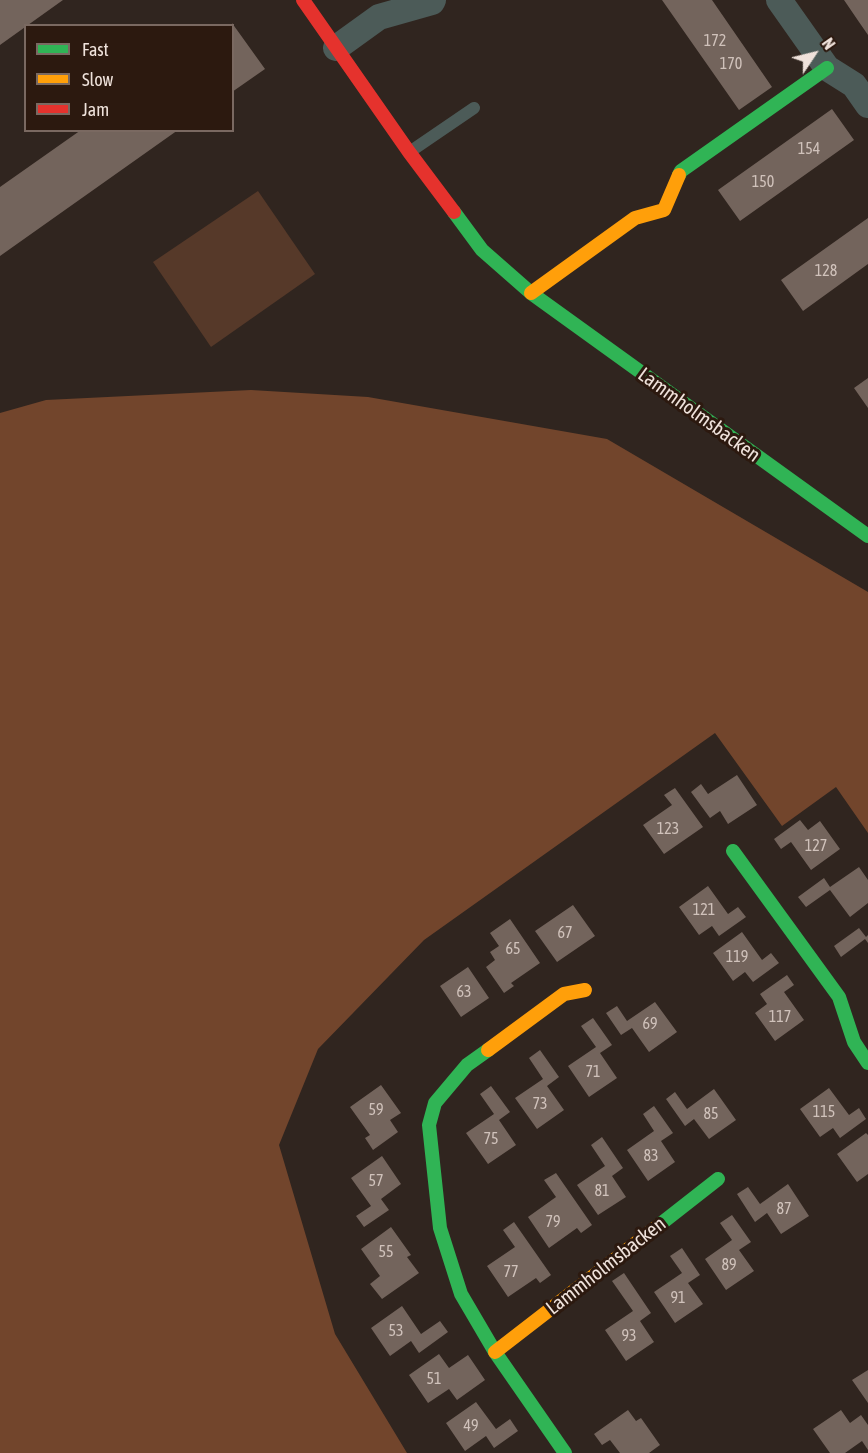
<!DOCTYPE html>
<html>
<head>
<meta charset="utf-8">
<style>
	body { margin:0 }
	#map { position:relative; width:868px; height:1453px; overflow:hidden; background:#30251f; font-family:"Asap Condensed",sans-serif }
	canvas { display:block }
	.legend { position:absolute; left:24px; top:24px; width:210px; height:108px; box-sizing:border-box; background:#2c190f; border:2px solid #7a6961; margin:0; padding:8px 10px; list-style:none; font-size:18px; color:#efe2db }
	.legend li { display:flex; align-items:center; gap:12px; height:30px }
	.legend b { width:30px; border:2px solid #7a6961 }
	.north { position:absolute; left:784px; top:24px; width:60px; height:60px; -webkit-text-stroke:4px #2c190f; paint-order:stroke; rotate:55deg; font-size:16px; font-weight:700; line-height:24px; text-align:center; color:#efe2db }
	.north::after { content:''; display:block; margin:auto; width:21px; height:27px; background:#efe2db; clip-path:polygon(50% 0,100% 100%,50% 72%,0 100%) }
</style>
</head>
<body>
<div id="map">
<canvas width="868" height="1453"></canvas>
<ul class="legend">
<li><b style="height:8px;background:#30b455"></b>Fast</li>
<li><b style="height:8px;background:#ff9f0a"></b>Slow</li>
<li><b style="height:8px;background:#e5322d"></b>Jam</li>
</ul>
<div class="north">N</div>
</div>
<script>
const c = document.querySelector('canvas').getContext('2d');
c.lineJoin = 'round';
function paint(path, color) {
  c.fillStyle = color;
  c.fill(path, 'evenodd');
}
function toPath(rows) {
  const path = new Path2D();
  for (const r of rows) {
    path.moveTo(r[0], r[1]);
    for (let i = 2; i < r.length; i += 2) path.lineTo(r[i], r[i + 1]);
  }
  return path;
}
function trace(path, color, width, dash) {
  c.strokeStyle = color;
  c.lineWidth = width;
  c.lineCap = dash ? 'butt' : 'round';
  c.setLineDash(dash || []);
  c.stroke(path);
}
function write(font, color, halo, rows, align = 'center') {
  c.font = font + ' "Asap Condensed",sans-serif';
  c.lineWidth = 6;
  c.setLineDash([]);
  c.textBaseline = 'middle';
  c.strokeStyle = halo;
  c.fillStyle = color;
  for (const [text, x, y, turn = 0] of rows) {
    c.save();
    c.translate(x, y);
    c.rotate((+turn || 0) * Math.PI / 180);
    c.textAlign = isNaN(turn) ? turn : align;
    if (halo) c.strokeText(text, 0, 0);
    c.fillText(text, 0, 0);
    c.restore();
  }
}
const green = toPath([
	[258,191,315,274,211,347,153,262]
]);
const forest = toPath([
	[251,390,368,397,607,439,868,592,868,833,836,787,782,826,715,733,424,940,318,1049,279,1145,335,1334,407,1453,0,1453,0,413,46,400]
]);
const building = toPath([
	[0,0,63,0,0,45],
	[662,0,712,0,772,87,739,110],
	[844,0,868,0,868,35,859,22],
	[232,23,265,69,232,92],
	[832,109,854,140,740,221,718,190],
	[81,130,178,130,0,256,0,187],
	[868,218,868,264,803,311,781,280],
	[868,378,868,408,854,388],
	[737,775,757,805,728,824,720,811,710,818,691,792,701,784,708,794],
	[675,788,703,827,664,854,643,825,672,805,664,795],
	[800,820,808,830,820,821,840,849,811,870,791,842,781,849,774,839],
	[859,867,868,880,868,903,850,917,830,890,806,907,798,897,824,878,830,887],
	[708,886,728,914,738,907,746,917,719,936,712,926,699,935,679,907],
	[573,905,595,936,557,962,535,931],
	[510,919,540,963,511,983,514,986,504,993,486,967,495,960,490,952,499,946,490,933],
	[859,928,866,937,868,935,868,943,865,939,841,957,834,946],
	[742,932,762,960,771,953,779,963,753,982,745,972,733,981,713,953],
	[468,967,489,998,461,1017,440,986],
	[787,975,794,985,784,992,804,1020,775,1041,755,1013,767,1004,760,994],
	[655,1002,677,1032,649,1052,632,1028,621,1035,606,1013,617,1006,627,1021],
	[593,1018,612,1045,600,1053,617,1078,589,1097,568,1066,596,1047,581,1026],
	[540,1050,559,1077,547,1086,564,1110,537,1129,515,1098,543,1079,529,1058],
	[381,1085,401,1113,390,1120,398,1132,373,1150,365,1138,370,1135,350,1107],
	[491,1086,510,1112,499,1120,516,1145,488,1164,466,1133,494,1114,480,1094],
	[829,1088,849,1115,859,1108,866,1119,840,1138,833,1128,820,1137,800,1109],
	[714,1089,736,1120,709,1139,694,1119,685,1126,666,1099,675,1092,687,1109],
	[654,1106,673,1133,661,1141,675,1162,648,1181,627,1150,654,1131,643,1114],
	[866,1133,868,1135,868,1174,857,1182,837,1154],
	[602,1137,623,1168,612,1176,626,1197,598,1215,577,1185,605,1166,591,1145],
	[382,1156,401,1184,381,1199,389,1210,364,1227,356,1216,371,1206,351,1178],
	[556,1173,592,1225,581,1233,577,1228,549,1248,528,1217,556,1197,544,1180],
	[788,1184,809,1216,781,1234,767,1213,755,1222,737,1194,748,1187,760,1204],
	[732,1215,751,1242,739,1250,754,1271,726,1290,705,1259,732,1240,720,1223],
	[514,1222,551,1275,540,1283,536,1278,508,1297,487,1266,515,1247,503,1230],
	[391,1227,411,1255,407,1257,419,1273,382,1299,370,1284,380,1276,361,1249],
	[682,1248,700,1275,688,1283,703,1304,675,1323,654,1292,682,1273,670,1256],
	[624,1273,651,1313,640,1321,654,1342,626,1361,605,1330,633,1311,612,1281],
	[402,1306,421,1334,440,1321,448,1332,419,1353,411,1341,390,1356,371,1328],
	[439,1354,449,1368,468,1355,485,1380,457,1400,449,1389,428,1403,409,1375],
	[868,1370,868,1403,852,1380],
	[476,1402,496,1429,510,1419,518,1431,494,1448,486,1436,465,1451,446,1423],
	[628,1410,636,1421,641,1418,660,1445,649,1453,620,1453,610,1440,602,1445,594,1434],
	[841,1410,850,1423,861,1415,868,1425,868,1450,862,1441,845,1453,830,1453,813,1429]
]);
const lane = toPath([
	[411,151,474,108]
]);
const street = toPath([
	[779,0,827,68,854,85,868,105],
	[336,48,379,17,432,2,433,0]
]);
const fast = toPath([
	[679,175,681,171,827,68],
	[454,212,482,250,531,293,868,536],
	[733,851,839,997,854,1042,868,1063],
	[488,1050,467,1065,435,1103,429,1125,440,1228,461,1294,495,1352,565,1453],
	[658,1226,718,1179]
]);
const slow = toPath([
	[531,293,635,218,664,210,679,175],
	[488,1050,564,994,585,990],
	[495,1352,658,1226]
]);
const jam = toPath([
	[303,0,409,152,454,212]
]);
const numberNames = [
	["172",715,41],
	["170",731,64],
	["154",809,149],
	["150",763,182],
	["128",826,271],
	["123",668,829],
	["127",816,846],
	["121",704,910],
	["67",565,933],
	["65",513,949],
	["119",737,957],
	["63",464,992],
	["117",780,1017],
	["69",650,1024],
	["71",593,1072],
	["73",540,1104],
	["59",376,1110],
	["115",824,1112],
	["85",711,1114],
	["75",491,1139],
	["83",651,1156],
	["57",376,1181],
	["81",602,1191],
	["87",784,1209],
	["79",553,1222],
	["55",386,1252],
	["89",729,1265],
	["77",511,1272],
	["91",678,1298],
	["53",396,1331],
	["93",629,1336],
	["51",434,1379],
	["49",471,1426]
];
const streetNames = [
	["Lammholmsbacken",699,415,36],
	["Lammholmsbacken",606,1266,-38]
];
paint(green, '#563929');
paint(forest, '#72452c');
paint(building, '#73645c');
trace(lane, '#4c5b58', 12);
trace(street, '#4c5b58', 26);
trace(fast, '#30b455', 14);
trace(slow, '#ff9f0a', 14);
trace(jam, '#e5322d', 14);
write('16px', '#d0c2bb', null, numberNames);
write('20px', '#efe2db', '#2c190f', streetNames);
</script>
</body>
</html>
